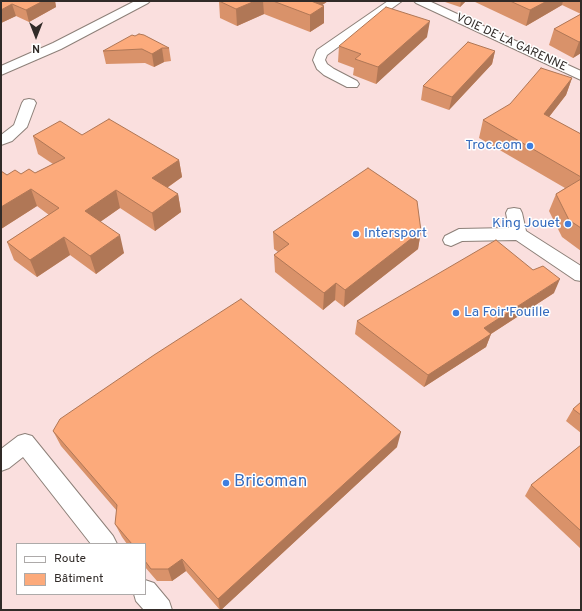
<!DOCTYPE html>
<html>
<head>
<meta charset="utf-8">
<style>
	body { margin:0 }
	#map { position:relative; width:582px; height:611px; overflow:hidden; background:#fbede5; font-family:Overpass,sans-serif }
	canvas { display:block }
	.frame { position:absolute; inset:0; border:2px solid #312b28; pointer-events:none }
	.legend { position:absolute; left:16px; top:543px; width:130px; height:52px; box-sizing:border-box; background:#fff; border:1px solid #adaaa9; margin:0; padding:5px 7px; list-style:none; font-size:12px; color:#312b28 }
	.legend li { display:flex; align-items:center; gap:8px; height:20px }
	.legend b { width:20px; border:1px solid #adaaa9 }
	.north { position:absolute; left:16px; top:16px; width:40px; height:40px; -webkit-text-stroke:3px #fff; paint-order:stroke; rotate:180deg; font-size:11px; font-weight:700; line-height:16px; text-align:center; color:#312b28 }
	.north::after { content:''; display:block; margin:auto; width:14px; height:18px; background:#312b28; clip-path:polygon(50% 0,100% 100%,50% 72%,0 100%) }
</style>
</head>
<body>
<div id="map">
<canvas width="582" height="611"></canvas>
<div class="frame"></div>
<ul class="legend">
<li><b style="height:5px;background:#fff"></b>Route</li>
<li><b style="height:11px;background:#fcaa7b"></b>Bâtiment</li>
</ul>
<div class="north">N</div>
</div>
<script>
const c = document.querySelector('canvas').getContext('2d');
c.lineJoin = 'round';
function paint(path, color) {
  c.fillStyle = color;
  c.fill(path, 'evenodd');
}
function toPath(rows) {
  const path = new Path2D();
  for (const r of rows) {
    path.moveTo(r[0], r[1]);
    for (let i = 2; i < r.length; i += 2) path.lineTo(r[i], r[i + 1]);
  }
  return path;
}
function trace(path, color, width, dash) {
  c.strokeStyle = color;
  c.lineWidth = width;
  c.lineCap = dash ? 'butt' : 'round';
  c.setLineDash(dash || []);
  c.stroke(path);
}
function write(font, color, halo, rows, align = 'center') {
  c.font = font + ' Overpass,sans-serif';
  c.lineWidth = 3;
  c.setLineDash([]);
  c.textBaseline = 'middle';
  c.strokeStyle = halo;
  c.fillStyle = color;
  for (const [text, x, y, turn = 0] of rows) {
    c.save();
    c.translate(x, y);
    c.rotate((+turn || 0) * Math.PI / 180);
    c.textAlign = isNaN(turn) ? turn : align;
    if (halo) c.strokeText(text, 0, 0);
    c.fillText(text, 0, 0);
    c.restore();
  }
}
const commercial = toPath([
	[1,1,581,1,581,610,1,610],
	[17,544,145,544,145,594,17,594]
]);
const minor = toPath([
	[135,1,150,1,148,3,61,49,1,75,1,66,53,43,135,1],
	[388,1,402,1,327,55,325,60,327,64,334,69,357,81,359,84,357,87,347,87,324,75,317,69,313,60,317,50,388,1],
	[414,1,429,1,581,71,581,80,416,3,414,1],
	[29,99,34,100,36,103,27,127,12,141,1,145,1,135,14,125,22,103,24,100,29,99],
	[514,208,520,209,522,213,526,231,581,266,581,281,575,280,516,240,462,241,451,246,445,244,443,240,445,236,459,229,509,228,506,213,508,209,514,208],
	[25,434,32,436,113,536,117,544,91,544,23,457,9,468,1,471,1,449,18,436,25,434],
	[145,580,154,583,169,601,172,610,144,610,136,601,134,594,145,594,145,580]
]);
const wall = toPath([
	[1,1,55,1,56,7,29,22,16,16,1,23],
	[219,1,328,1,322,5,324,23,310,32,264,14,237,26,220,18],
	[442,1,466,1,460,7],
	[473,1,581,1,581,14,562,5,526,26],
	[581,14,581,53,573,58,549,45,554,29],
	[135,36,169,48,171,61,164,62,154,67,145,63,106,64,103,51],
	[427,37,376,84,353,75,354,68,338,62,339,46],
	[495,51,492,64,449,110,421,100,423,86],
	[572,78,566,95,549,117,581,134,581,251,562,237,549,211,556,194,565,188,479,138,483,120],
	[82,135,179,160,182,177,167,188,178,194,181,212,155,231,120,208,100,222,124,253,96,274,70,255,37,277,14,260,7,242,49,215,37,206,1,229,1,171,7,175,35,173,53,164,38,154,33,136],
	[421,231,418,249,344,307,335,300,323,310,275,272,274,255,278,252,274,249,273,232],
	[554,293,491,334,486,347,424,387,355,334,357,321],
	[581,402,581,433,566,421,573,409],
	[53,431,397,447,221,610,220,610,186,571,172,581,157,581,145,567,145,544,127,544,122,537,115,524,117,511,61,446],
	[581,445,581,549,525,496,531,485]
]);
const shadedWall = toPath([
	[43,1,55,1,56,7,29,22,26,10],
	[255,1,263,1,264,14,237,26,236,9],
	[306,1,328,1,308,15],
	[461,1,466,1,460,7],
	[547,1,563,1,562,5,526,26,530,10],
	[12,4,16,16,1,23,1,10],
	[324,6,324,23,310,32,310,15],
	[430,21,427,37,376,84,378,67],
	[581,41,581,53,573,58,579,42],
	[162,48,164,62,154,67,152,54],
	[495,51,492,64,449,110,452,97],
	[572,78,566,95,538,131,544,114],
	[179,160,182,177,155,196,152,178],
	[31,189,37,206,1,229,1,207],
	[116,190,120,208,90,229,85,211],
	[178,194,181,212,155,231,152,213],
	[421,231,418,249,344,307,345,290],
	[120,235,124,253,96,274,90,256],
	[64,237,70,255,37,277,30,260],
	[560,279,554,293,480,341,484,328],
	[336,283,335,300,323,310,324,293],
	[491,334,486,347,424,387,428,375],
	[401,432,397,447,221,610,220,610,218,599],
	[182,559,186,571,172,581,168,569]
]);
const building = toPath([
	[1,1,43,1,26,10,12,4,1,10,1,1],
	[219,1,255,1,236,9,219,1],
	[273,1,311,1,324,6,310,15,273,1],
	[510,1,547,1,530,10,510,1],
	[386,7,430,21,378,67,355,59,361,54,339,46,386,7],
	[581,14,581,41,579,42,554,29,581,14],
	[139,34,144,35,169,48,162,48,152,54,142,49,103,51,132,35,135,36,139,34],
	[468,42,495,51,452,97,423,86,468,42],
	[541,68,572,78,544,114,581,134,581,177,483,120,510,104,541,68],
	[109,119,179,160,152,178,178,194,152,213,116,190,85,211,120,235,90,256,64,237,30,260,7,242,59,208,31,189,1,207,1,171,7,175,15,170,21,174,29,169,35,173,65,158,33,136,60,121,82,135,109,119],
	[368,168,417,201,421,231,345,290,336,283,324,293,274,255,289,244,273,232,368,168],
	[581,179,581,228,569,220,556,194,581,179],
	[496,240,533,270,543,266,560,279,484,328,491,334,428,375,357,321,496,240],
	[241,299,401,432,218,599,182,559,168,569,151,569,145,561,145,544,132,544,115,524,117,505,53,431,60,419,154,355,241,299],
	[581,402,581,415,573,409,581,402],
	[581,445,581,531,531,485,581,445]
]);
const markers = [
	[530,146,4,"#3f7fe0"],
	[568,224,4,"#3f7fe0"],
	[356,234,4,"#3f7fe0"],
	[456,313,4,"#3f7fe0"],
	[226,483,4,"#3f7fe0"]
];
const farStreetnames = [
	["VOIE DE LA GARENNE",511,43,25]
];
const shopNames = [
	["Troc.com",522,146],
	["King Jouet",560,224],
	["Intersport",364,234,"left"],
	["La Foir'Fouille",464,313,"left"]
];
const nearShopnames = [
	["Bricoman",234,483]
];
paint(commercial, '#fadfde');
trace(minor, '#8d8079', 2);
paint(minor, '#fff');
paint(wall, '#d9926a');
paint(shadedWall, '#b07756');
paint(building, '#fcaa7b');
trace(building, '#b07756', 1);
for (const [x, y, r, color] of markers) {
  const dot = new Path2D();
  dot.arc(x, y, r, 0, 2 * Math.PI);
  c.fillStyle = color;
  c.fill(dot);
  trace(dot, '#fff', 1.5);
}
write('12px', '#312b28', '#fff', farStreetnames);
write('14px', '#366cbe', '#fff', shopNames, 'right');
write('17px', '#366cbe', '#fff', nearShopnames, 'left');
</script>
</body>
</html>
